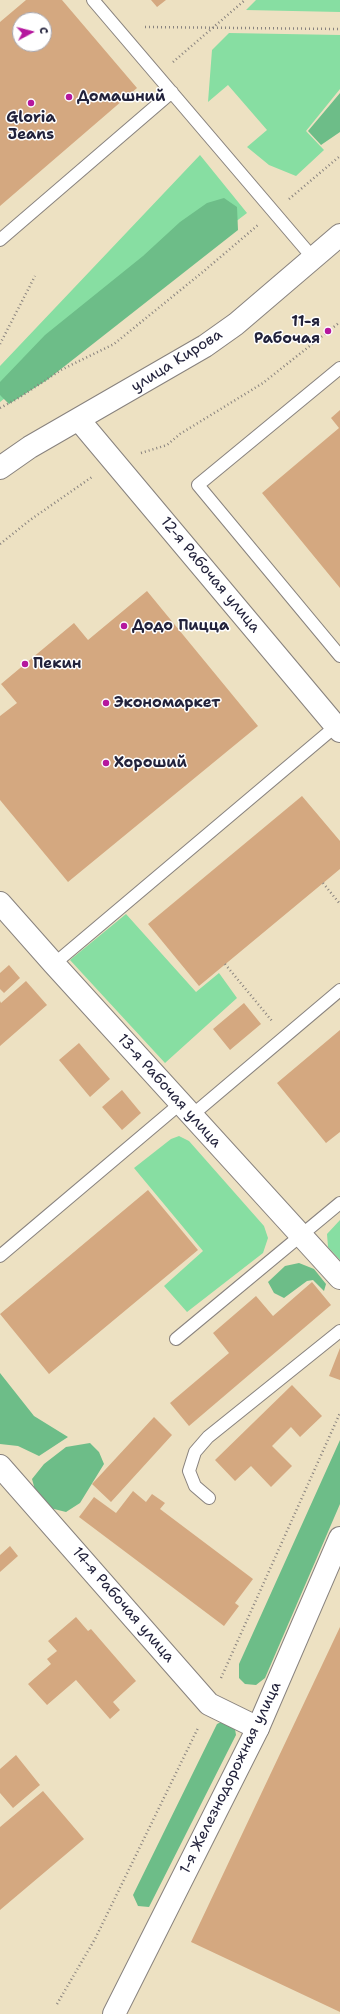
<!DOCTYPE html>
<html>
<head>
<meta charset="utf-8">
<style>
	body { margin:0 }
	#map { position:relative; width:340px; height:2014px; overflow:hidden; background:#ede1c2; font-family:"Shantell Sans",sans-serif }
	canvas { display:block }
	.north { position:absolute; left:12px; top:12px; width:40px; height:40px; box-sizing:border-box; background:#fff; border:1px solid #a7a7b1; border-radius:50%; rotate:83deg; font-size:11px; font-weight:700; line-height:16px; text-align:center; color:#22223b }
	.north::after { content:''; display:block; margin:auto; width:14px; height:18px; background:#b5179e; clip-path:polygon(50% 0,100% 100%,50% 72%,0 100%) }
</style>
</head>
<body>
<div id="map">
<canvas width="340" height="2014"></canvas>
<div class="north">С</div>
</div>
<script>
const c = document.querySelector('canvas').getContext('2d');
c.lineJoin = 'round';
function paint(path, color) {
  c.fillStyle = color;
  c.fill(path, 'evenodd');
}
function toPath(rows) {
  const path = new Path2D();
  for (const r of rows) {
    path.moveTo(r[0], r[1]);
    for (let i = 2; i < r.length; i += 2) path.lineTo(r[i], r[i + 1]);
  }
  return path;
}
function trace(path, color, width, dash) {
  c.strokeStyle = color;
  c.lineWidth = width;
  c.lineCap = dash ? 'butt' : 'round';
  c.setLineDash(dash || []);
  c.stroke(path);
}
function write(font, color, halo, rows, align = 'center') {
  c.font = font + ' "Shantell Sans",sans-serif';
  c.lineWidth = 3;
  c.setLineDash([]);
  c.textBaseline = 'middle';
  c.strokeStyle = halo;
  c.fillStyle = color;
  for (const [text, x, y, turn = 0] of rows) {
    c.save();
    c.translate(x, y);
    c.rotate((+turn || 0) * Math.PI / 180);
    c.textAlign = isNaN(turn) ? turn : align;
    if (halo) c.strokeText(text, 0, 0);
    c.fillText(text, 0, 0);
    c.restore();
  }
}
const green = toPath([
	[256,0,340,0,340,12,246,10],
	[229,33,340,35,340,89,306,131,324,150,296,176,269,165,247,147,267,130,228,85,208,102,212,50],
	[200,155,247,213,0,402,0,366],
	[126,914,196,992,219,973,237,998,165,1063,70,960],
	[179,1136,189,1141,264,1226,268,1238,263,1253,187,1312,164,1286,203,1251,134,1168,171,1139],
	[340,1220,340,1260,328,1247,327,1234]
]);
const forest = toPath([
	[340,93,340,132,321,145,308,131],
	[224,198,237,207,238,230,47,380,9,404,0,395,0,382,45,335,143,256,180,222,207,203],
	[299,1263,314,1269,326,1284,324,1291,313,1280,307,1281,284,1298,274,1293,268,1282,285,1266],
	[0,1373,34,1416,68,1437,39,1456,18,1446,0,1444],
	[340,1440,340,1504,265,1678,256,1685,245,1684,239,1678,239,1664],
	[90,1443,99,1452,104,1464,80,1503,66,1512,50,1508,35,1490,32,1479,44,1464,66,1447],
	[227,1719,234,1723,236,1735,149,1907,138,1906,133,1895,217,1724]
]);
const building = toPath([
	[26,0,62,0,137,88,0,206,0,22],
	[20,20,44,20,44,44,20,44],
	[151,0,166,0,157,7],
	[340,410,340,588,262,493,339,428,331,418],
	[147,591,258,726,68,882,0,800,0,716,17,703,1,684,74,623,88,640],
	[302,796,340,841,340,869,199,986,148,924],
	[9,965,20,978,4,993,0,989,0,973],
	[26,981,47,1005,0,1046,0,1001,1,1003],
	[244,1003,261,1024,230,1050,213,1029],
	[340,1030,340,1132,326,1143,277,1083],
	[79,1043,110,1079,90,1097,59,1060],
	[122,1090,141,1113,122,1130,102,1107],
	[148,1190,198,1250,49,1374,0,1314],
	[312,1282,331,1305,189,1426,170,1403,229,1353,213,1333,256,1296,273,1316],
	[340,1348,340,1380,329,1376],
	[292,1385,322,1416,300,1437,291,1427,272,1446,292,1466,271,1487,251,1466,235,1481,215,1460],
	[154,1417,172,1435,111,1502,92,1484],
	[133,1491,146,1502,152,1494,165,1503,160,1509,253,1579,235,1603,239,1606,224,1626,79,1517,94,1497,116,1513],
	[10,1546,18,1556,0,1572,0,1555],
	[76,1617,88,1631,91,1629,136,1681,113,1702,120,1710,110,1719,76,1680,47,1705,28,1684,51,1664,47,1659,57,1651,48,1641],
	[340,1627,340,2012,191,1942],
	[16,1755,40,1785,13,1808,0,1793,0,1769],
	[43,1791,84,1839,0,1910,0,1827]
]);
const path = toPath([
	[145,27,340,29],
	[173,62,245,0],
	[289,199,340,156],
	[0,344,35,276],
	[0,408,17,399,61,370,114,344,204,271,258,225],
	[141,453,167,445,180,434,263,383,340,322],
	[0,544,30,520,92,477],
	[323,883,340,904],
	[225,964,272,1021],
	[221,1678,340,1413],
	[57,2004,95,1939,198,1728]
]);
const lane = toPath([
	[93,0,313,258],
	[0,240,172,92],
	[340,368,198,485,340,656],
	[54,964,336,726],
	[191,1116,340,990],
	[0,1256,181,1103],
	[176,1339,340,1203],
	[209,1498,195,1486,189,1471,195,1452,208,1437,340,1331]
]);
const street = toPath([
	[79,420,340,731],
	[0,903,54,964,340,1278],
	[0,1466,209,1704,258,1728]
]);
const secondary = toPath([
	[114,2014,258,1728,340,1538]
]);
const primary = toPath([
	[0,468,30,447,205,346,236,324,340,235]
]);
const markers = [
	[69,97,4,"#b5179e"],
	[31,103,4,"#b5179e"],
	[328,331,4,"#b5179e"],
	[124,626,4,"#b5179e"],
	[25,664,4,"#b5179e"],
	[106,703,4,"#b5179e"],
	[106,763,4,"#b5179e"]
];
const poiNames = [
	["Домашний",77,97],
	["Gloria",31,118,"center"],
	["Jeans",31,135,"center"],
	["11-я",320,322,"right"],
	["Рабочая",320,339,"right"],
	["Додо Пицца",132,626],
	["Пекин",33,664],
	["Экономаркет",114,703],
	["Хороший",114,763]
];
const streetNames = [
	["улица Кирова",177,361,-32],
	["12-я Рабочая улица",210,575,50],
	["13-я Рабочая улица",169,1091,48],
	["14-я Рабочая улица",123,1605,49],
	["1-я Железнодорожная улица",231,1778,-64]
];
paint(green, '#87dea2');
paint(forest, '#6dbd88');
paint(building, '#d4a880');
trace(lane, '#88827e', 14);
trace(street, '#88827e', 24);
trace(secondary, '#88827e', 24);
trace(primary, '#88827e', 24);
trace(path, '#88827e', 2.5, [1, 3]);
trace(lane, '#fff', 12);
trace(street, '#fff', 22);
trace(secondary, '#fff', 22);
trace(primary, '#fff', 22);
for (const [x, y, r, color] of markers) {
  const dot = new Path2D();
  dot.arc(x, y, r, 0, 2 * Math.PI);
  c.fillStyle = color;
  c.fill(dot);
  trace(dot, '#fff', 1.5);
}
write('bold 15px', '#22223b', '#fff', poiNames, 'left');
write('15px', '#22223b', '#fff', streetNames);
</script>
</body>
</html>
